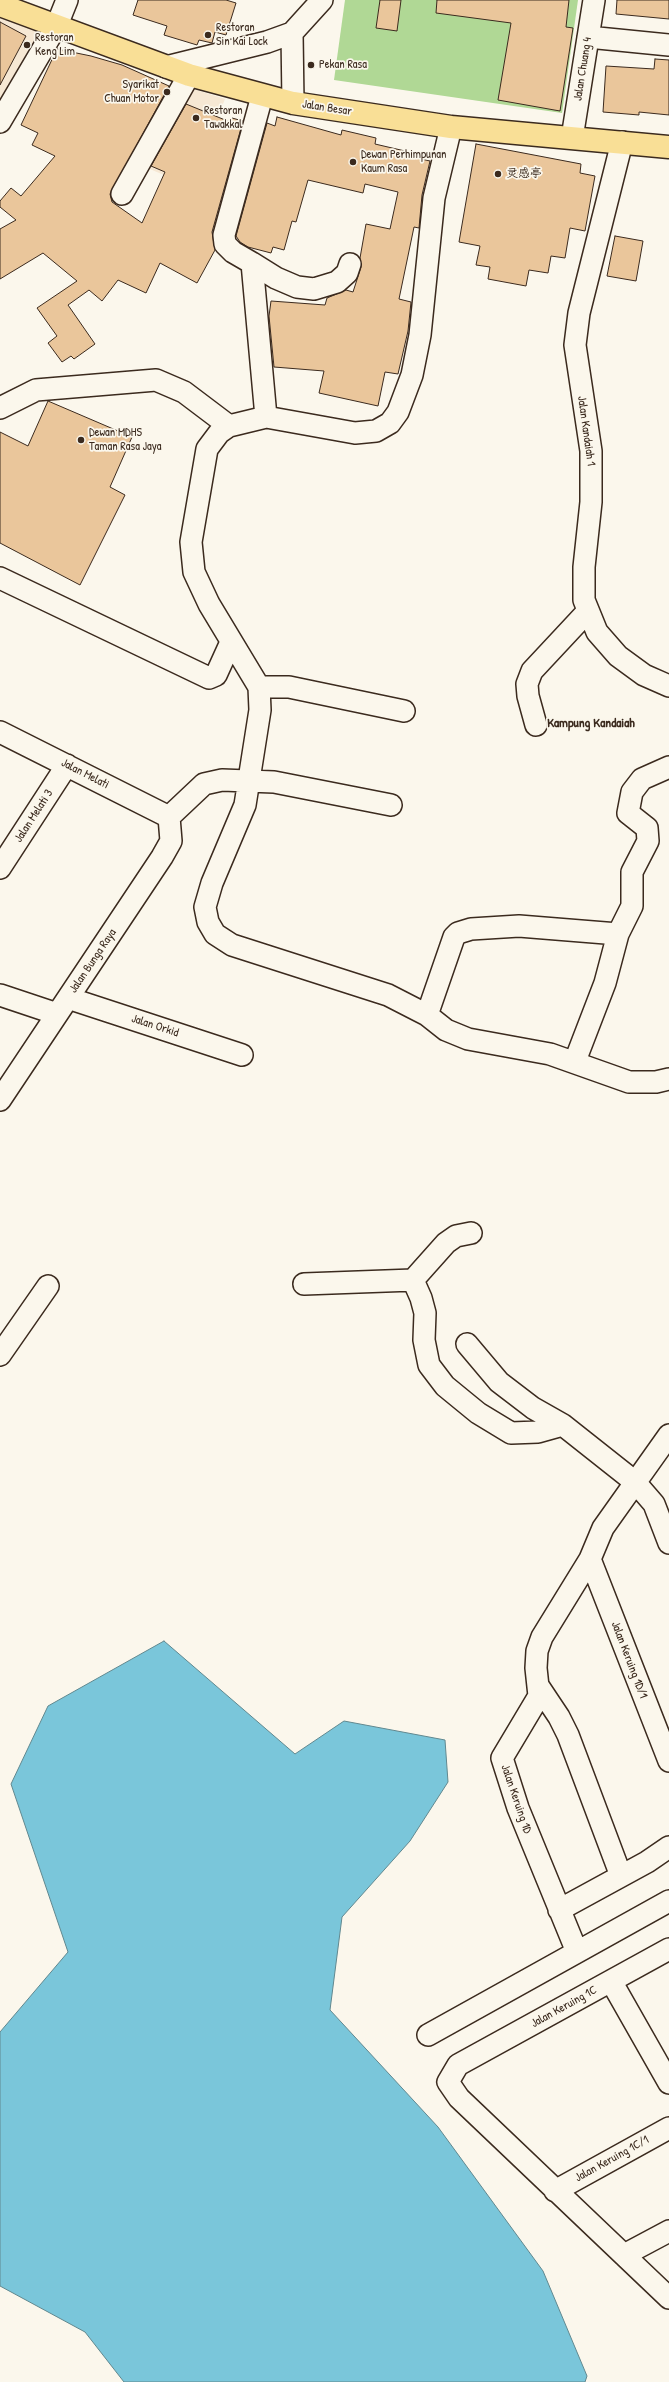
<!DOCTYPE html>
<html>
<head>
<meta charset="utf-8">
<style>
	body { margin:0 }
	canvas { display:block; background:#fbf7ec }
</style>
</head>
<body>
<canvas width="669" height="2382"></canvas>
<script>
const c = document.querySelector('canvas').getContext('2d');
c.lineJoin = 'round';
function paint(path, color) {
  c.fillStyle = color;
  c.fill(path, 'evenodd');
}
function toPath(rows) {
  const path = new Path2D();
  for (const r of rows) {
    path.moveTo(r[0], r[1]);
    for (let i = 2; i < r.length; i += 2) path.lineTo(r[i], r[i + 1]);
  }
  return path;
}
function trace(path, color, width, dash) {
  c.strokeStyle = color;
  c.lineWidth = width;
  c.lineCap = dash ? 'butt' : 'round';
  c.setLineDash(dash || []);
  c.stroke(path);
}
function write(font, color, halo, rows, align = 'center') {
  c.font = font + ' "Patrick Hand","LXGW WenKai TC",sans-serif';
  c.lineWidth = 3.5;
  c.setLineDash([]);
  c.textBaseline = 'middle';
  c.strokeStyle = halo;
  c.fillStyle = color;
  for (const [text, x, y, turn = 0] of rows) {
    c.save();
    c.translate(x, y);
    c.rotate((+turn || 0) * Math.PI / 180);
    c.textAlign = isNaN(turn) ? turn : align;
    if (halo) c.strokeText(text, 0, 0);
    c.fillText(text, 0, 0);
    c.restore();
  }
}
const built = toPath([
	[0,17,45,32,0,107],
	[190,88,225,99,190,186,145,167]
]);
const green = toPath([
	[345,0,578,0,562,113,334,80]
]);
const water = toPath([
	[164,1641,295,1754,344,1721,445,1740,448,1782,410,1841,342,1917,330,2010,438,2127,543,2271,587,2376,585,2382,124,2382,85,2332,0,2286,0,2032,68,1952,11,1784,48,1706,164,1641]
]);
const building = toPath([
	[138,0,226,0,236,3,226,35,215,32,212,43,199,40,197,45,164,35,167,26,133,15,138,0],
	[380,0,401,0,397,31,376,28,380,0],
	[437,0,569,0,566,27,573,28,560,111,498,100,511,23,436,13,437,0],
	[617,0,669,0,669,19,616,14,617,0],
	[0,22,26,36,0,85,0,22],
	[57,49,91,56,122,65,169,86,110,194,112,202,142,223,165,172,151,166,186,104,230,122,232,118,243,121,212,232,215,250,197,283,160,263,146,293,118,280,102,301,89,290,68,305,95,344,74,359,71,356,62,362,48,343,57,336,37,308,77,281,43,253,0,279,0,229,16,220,0,207,0,201,11,188,21,196,55,156,32,145,38,133,21,125,57,49],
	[655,59,669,60,669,115,639,112,639,115,603,112,606,66,654,69,655,59],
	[277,117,341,135,342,130,376,138,375,144,405,151,404,155,430,161,422,195,419,228,414,227,399,299,411,302,408,331,398,374,385,372,378,406,319,393,324,371,274,367,269,316,271,301,325,305,327,298,346,290,353,292,361,267,360,258,366,224,390,229,398,192,365,184,363,193,308,180,296,222,292,221,284,250,273,247,271,253,248,247,240,242,236,236,267,123,275,126,277,117],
	[476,144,581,164,580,173,595,176,585,231,570,228,565,258,551,256,548,273,529,270,526,286,488,279,490,267,476,265,480,246,459,242,476,144],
	[615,236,643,241,636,281,607,276,615,236],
	[48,401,132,437,110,487,125,495,80,585,0,543,0,432,28,446,48,401]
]);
const minor = toPath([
	[292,33,293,103],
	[588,37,669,45],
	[166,67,267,42,292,33,322,0],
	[0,122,57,25,67,0],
	[451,127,434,198,420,335,412,375,398,412,390,423,376,431,355,433,266,417,229,426,219,433,207,449,191,542,194,572,209,604,259,687,260,710,245,805,212,883,205,907,208,922,215,934,232,945,388,995,427,1015,446,1030,468,1039,550,1054,629,1082,656,1082,669,1079],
	[572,138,594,0],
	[622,142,579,313,575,345,591,451,591,502,584,567,584,600,597,632,618,656,644,675,669,686],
	[122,194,189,75],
	[252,263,233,252,225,244,224,235,262,96],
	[0,408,36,390,156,380,184,392,229,426],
	[266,417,252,263,276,278,297,287,314,289,337,282,347,273,350,264],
	[0,578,209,678,216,675,231,642],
	[259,687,289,687,404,711],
	[536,725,528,696,527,684,532,671,588,611],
	[0,732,169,817],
	[169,817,204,784,222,780,274,782,391,805],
	[0,868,67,765],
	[0,995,57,1014],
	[68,998,242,1055],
	[427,1015,454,937,458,933,471,929,519,926,618,934],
	[575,1061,605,983,618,934,632,906,632,872,648,841,647,828,628,813,632,792,642,779,669,767],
	[0,1100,162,857,171,841,169,817],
	[413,1280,421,1298,425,1313,424,1340,429,1365,445,1386,478,1413,511,1433,538,1432,563,1425,635,1482,654,1504,669,1543],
	[304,1284,413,1280,446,1243,456,1236,471,1233],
	[467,1344,499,1382,533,1408,563,1425],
	[0,1355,48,1286],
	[590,1559,669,1761],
	[539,1687,559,1717,568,1735,621,1876],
	[559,1910,647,1862,669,1847],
	[669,1949,458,2065,448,2082,459,2098,669,2298],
	[577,1952,518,1808,502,1758,539,1696,536,1668,537,1651,542,1637,590,1559,603,1528,669,1435],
	[611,1981,669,2083],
	[428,2035,669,1901],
	[555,2191,669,2128],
	[624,2255,669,2231]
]);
const major = toPath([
	[0,5,189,75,293,103,451,127,669,147]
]);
const markers = [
	[208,35,4,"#3b2a1e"],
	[27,45,4,"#3b2a1e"],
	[311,65,4,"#3b2a1e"],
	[167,92,4,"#3b2a1e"],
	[196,118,4,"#3b2a1e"],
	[353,162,4,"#3b2a1e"],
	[498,174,4,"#3b2a1e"],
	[81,440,4,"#3b2a1e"]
];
const poiNames = [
	["Restoran",216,28],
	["Sin Kai Lock",216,42],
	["Restoran",35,38],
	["Keng Lim",35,52],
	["Pekan Rasa",319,65],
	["Syarikat",159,85,"right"],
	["Chuan Motor",159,99,"right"],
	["Restoran",204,111],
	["Tawakkal",204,125],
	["Dewan Perhimpunan",361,155],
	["Kaum Rasa",361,169],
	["灵感亭",506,174],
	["Dewan MDHS",89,433],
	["Taman Rasa Jaya",89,447]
];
const streetNames = [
	["Jalan Chuang 4",583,69,-81],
	["Jalan Besar",327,108,9],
	["Jalan Kandaiah 1",586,431,82],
	["Jalan Melati",85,774,27],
	["Jalan Melati 3",34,816,-57],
	["Jalan Bunga Raya",93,961,-56],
	["Jalan Orkid",155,1026,18],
	["Jalan Keruing 1D/1",629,1660,69],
	["Jalan Keruing 1D",516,1799,71],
	["Jalan Keruing 1C",564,2007,-29],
	["Jalan Keruing 1C/1",612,2159,-29]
];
const neighbourhoodNames = [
	["Kampung Kandaiah",591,724]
];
paint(built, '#f6e8d4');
paint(green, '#b0d895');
paint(water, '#7ac6da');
trace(water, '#61888f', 1);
paint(building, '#eac69b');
trace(building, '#3b2a1e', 1);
trace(minor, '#3b2a1e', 24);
trace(major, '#3b2a1e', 25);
trace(minor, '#fbf7ec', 21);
trace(major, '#f9df96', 22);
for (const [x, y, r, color] of markers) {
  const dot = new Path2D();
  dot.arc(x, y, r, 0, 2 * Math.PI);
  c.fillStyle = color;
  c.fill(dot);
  trace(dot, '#fbf7ec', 1.5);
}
write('12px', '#3b2a1e', '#fbf7ec', poiNames, 'left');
write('12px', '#3b2a1e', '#fbf7ec', streetNames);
write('bold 13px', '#3b2a1e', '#fbf7ec', neighbourhoodNames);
</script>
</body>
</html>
